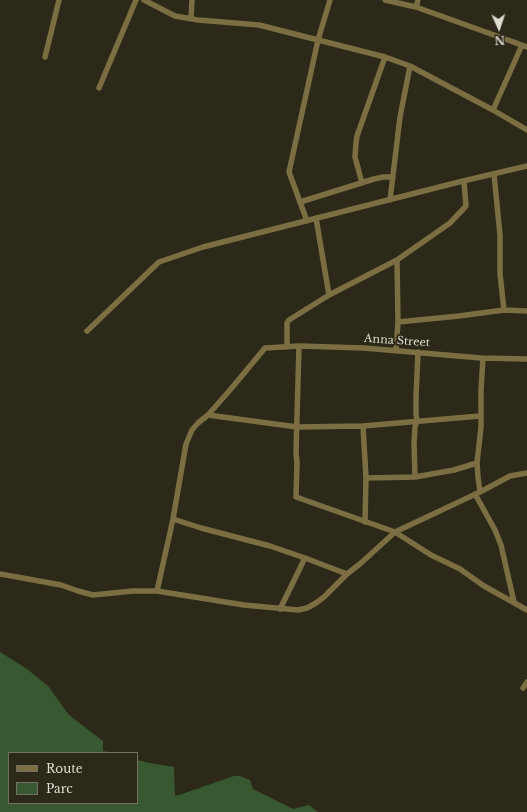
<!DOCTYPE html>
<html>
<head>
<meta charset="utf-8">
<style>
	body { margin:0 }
	#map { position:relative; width:527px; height:812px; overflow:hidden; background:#2c2919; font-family:"Libre Baskerville",serif }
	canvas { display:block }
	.legend { position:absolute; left:8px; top:752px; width:130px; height:52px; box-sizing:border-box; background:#2c2919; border:1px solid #747163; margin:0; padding:5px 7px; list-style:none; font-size:12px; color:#dfddd3 }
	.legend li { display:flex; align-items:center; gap:8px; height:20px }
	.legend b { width:20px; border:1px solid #747163 }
	.north { position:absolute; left:479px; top:8px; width:40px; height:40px; -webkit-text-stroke:3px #2c2919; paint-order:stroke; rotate:177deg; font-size:11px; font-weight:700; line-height:16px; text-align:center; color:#dfddd3 }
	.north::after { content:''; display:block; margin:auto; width:14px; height:18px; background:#dfddd3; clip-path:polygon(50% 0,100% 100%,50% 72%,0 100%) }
</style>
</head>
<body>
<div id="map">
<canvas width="527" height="812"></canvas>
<ul class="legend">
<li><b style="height:5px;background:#7b6e43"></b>Route</li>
<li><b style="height:11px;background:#375830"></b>Parc</li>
</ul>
<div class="north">N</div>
</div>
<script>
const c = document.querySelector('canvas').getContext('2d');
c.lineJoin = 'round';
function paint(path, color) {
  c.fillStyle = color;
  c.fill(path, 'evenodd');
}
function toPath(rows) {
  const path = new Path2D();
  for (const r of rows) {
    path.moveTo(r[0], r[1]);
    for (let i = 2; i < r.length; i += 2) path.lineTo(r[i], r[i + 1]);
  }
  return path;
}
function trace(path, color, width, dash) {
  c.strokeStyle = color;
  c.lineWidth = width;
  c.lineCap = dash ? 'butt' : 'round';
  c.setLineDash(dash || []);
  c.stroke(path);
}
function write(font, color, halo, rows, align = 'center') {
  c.font = font + ' "Libre Baskerville",serif';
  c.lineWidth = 4;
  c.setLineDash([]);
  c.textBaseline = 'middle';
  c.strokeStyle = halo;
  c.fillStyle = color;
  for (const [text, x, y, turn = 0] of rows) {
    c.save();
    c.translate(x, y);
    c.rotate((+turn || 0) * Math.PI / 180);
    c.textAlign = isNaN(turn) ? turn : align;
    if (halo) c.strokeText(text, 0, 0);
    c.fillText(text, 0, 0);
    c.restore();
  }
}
const green = toPath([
	[0,652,27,669,48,686,69,715,103,741,103,751,112,753,9,753,9,803,137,803,137,760,150,763,174,767,175,796,182,794,234,776,240,776,250,780,253,789,293,809,309,805,318,812,0,812]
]);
const minor = toPath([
	[144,0,175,16,198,20,259,25,385,57,410,66,493,110,527,130],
	[385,0,416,7,527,47],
	[416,7,418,0],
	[191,19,192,0],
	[45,57,59,0],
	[99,88,136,0],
	[493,110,522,45],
	[494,174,500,235,500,274,504,310],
	[362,183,355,157,356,143,357,136,385,57],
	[390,200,400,117,410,66],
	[300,202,374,179,383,177,393,177],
	[316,218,329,295],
	[307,221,289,172,318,40,330,0],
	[398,322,459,316,504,310,527,311],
	[87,331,159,262,203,247,459,182,527,166],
	[299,346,296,452,297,463,296,497,395,532,431,555,460,569,484,586,527,610],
	[287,347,287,323,289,320,329,295,397,260,450,223,466,206,464,181],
	[396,350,398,322,397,260],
	[208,415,297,427,363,426,480,416],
	[363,426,366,478,365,522],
	[415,477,414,443,415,427,417,421,416,415,416,397,418,352],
	[366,478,415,477,454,470,477,463],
	[480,492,478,477,477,463,481,427,481,390,483,358],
	[475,494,495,530,501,545,514,602],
	[173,519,201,528,270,546,305,558,347,574],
	[0,574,61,585,78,591,93,595,133,591,157,591,173,519,186,444,192,430,198,423,208,415,230,390,265,348,299,346,364,348,481,358,527,359],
	[157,591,244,605,298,610,307,608,316,603,324,597,347,574,361,563,395,532,480,492,510,476,527,473],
	[280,609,305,558],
	[523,688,527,682]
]);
const streetNames = [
	["Anna Street",397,341,4]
];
paint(green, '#375830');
trace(minor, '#7b6e43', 5.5);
write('11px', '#dfddd3', '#2c2919', streetNames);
</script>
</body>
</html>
